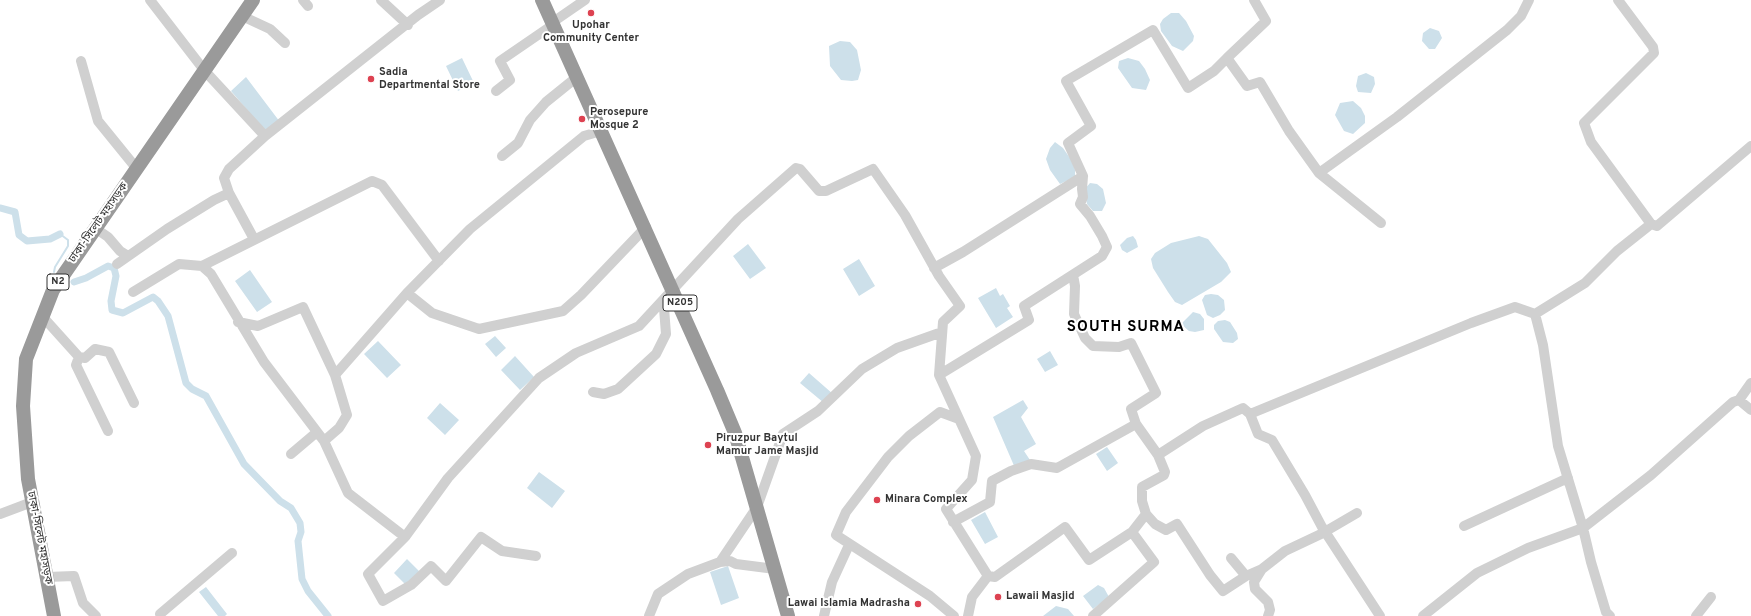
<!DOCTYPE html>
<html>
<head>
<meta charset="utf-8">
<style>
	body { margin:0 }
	canvas { display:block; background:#fff }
</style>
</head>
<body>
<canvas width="1751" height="616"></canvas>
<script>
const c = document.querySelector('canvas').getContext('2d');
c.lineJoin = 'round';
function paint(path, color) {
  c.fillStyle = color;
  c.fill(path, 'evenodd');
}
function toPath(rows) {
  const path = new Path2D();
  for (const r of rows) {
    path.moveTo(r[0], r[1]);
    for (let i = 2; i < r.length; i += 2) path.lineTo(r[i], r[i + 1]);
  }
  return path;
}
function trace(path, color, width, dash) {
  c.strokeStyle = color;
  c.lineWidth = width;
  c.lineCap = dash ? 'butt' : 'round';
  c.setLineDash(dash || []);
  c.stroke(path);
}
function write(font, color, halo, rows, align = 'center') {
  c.font = font + ' Overpass,"Noto Sans Bengali",sans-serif';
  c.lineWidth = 4;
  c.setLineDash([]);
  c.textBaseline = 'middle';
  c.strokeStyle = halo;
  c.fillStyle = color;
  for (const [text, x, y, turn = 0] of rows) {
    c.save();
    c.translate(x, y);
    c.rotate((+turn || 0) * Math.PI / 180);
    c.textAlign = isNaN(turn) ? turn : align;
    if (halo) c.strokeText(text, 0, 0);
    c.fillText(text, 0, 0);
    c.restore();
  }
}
const water = toPath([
	[1171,13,1179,13,1186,21,1194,36,1193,41,1183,51,1172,46,1161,31,1160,24,1163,19],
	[1430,28,1439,31,1442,38,1435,49,1429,49,1422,41,1423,33],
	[840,41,850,42,857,50,861,70,858,80,852,81,841,80,830,66,829,46],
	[462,58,474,83,458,91,446,66],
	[1128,58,1139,61,1145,69,1150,80,1146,90,1132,88,1118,68,1119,61],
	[1366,73,1374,77,1375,84,1371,93,1358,92,1356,86,1358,76],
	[246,77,280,122,266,132,231,91],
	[1353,101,1361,108,1365,116,1365,123,1353,134,1344,131,1335,115,1340,103],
	[1055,142,1063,148,1072,161,1075,170,1075,177,1060,184,1050,170,1046,159,1050,148],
	[1090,183,1097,184,1103,189,1106,203,1102,211,1093,211,1087,204,1084,190],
	[1133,236,1136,240,1138,247,1127,253,1122,250,1120,245,1127,238],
	[1199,236,1208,239,1227,263,1231,272,1221,282,1182,305,1175,302,1168,292,1153,268,1151,259,1155,253,1171,243],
	[748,244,766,268,750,279,733,256],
	[859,259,875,286,859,296,843,269],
	[250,270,272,302,257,312,235,281],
	[996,288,1000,296,1003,294,1010,306,1007,308,1013,317,996,328,978,298],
	[1211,294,1218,295,1224,300,1225,310,1220,315,1213,318,1207,315,1202,300,1205,295],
	[1193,312,1200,314,1204,319,1204,330,1195,332,1189,331,1181,324],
	[1225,320,1230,322,1237,333,1238,339,1233,343,1223,342,1214,329,1214,325,1218,321],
	[495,336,506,348,496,357,485,344],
	[378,341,401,365,387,378,364,354],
	[1050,351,1058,365,1045,372,1037,359],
	[515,356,534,377,520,390,501,370],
	[809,373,833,394,824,403,800,383],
	[1023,400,1028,408,1021,417,1036,444,1024,451,1030,460,1015,468,993,417],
	[440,403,459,420,445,435,427,418],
	[1107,447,1118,463,1107,471,1096,454],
	[539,472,565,491,552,508,527,488],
	[985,512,998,537,985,544,971,520],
	[407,559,420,572,407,586,394,573],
	[728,566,739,598,721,605,710,572],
	[1098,585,1104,588,1109,597,1093,609,1083,596],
	[206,587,227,614,225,616,218,616,199,592],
	[1056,606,1068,609,1074,616,1043,616]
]);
const stream = toPath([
	[54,272,55,267,68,246,68,240,60,234]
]);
const canal = toPath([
	[0,208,15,212,19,235,27,241,50,239,60,234],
	[74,282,86,278,108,266,114,268,116,276,111,301,112,310,123,313,153,297,158,301,168,316,186,383,192,389,206,396,244,464,280,501,291,508,300,523,301,532,298,541,302,579,308,591,328,616]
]);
const minor = toPath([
	[150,0,204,70,265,136,418,15,440,0],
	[303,0,308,6],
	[381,0,408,25],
	[1254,0,1266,21,1227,58,1247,86,1260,82,1289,131,1319,173,1381,223],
	[1618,0,1653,47,1654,53,1584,123,1591,142,1651,224,1657,226,1751,146],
	[242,16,270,29,285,43],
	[553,22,585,0],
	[81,61,98,121,137,169],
	[496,91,510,80,500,61,554,24],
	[502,156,518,143,530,120,546,102,577,77],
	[1319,173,1397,117,1507,30,1521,16,1529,0],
	[95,228,108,237,120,251,128,256],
	[254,239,229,193,224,178,229,169,265,136],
	[117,264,167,229,214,200,229,193],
	[202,266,372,181,382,185,439,261],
	[934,268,963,252,1083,176,1068,143,1091,126,1066,81,1153,30,1188,88,1214,71,1227,58],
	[133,292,179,264,202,266,211,274,264,362,324,441,348,493,405,537,448,478,539,378,576,353,639,326,738,219,796,168,800,169,819,191,826,191,873,169,905,215,939,276,960,306,943,322,939,375,976,456,972,480,946,509,988,576,972,597,968,616],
	[407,293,432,313,479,329,563,311,581,295,646,227],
	[1535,314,1543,345,1558,446,1583,528,1651,475,1733,402,1739,400,1751,410],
	[1535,314,1585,283,1617,251,1651,224],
	[43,317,79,357,76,365,108,431],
	[238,322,258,326,303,307,335,375,347,415,339,428,324,441],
	[79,357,85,358,95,349,109,352,134,403],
	[335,375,407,293,470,229,584,136,601,131],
	[939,375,1029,320,1024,306,1102,256,1107,247,1102,236,1090,216,1080,204,1083,197,1082,189,1083,176],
	[593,392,604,394,618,389,656,354,666,334,664,308,665,298],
	[1739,400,1751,383],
	[1250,414,1258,434,1272,440,1305,495,1322,527,1380,616],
	[291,454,317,432],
	[1158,455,1203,426,1243,408,1250,414,1471,323,1515,307,1535,314],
	[0,514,32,502],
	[1146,514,1155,524,1166,530,1177,524,1210,575,1223,591,1246,576,1262,569],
	[953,522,990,502,992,481,1011,471,1031,464,1057,468,1136,424,1131,409,1156,393,1131,343,1119,347,1093,346,1085,338,1074,314,1075,286,1073,275],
	[1464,526,1568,478],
	[405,537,368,574,383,601,411,585,431,566,446,581,481,537,502,551,536,556],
	[1231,558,1246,576],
	[720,562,730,561,736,564,775,569],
	[988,576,995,577,1065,527,1089,560,1132,532],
	[47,577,74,576,83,603,96,616],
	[160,614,232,553],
	[649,616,658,594,688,574,720,562,757,507,783,434,818,411,862,369,897,348,942,332],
	[824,616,832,582,849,545],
	[954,616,930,596,836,535,846,512,888,457,909,436,940,412,959,419],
	[1093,616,1154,562,1132,532,1146,514,1142,501,1142,487,1164,475,1165,472,1158,455,1136,424],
	[1268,616,1270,610,1268,602,1255,589,1254,582,1262,569,1285,551,1321,534,1357,513],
	[1423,616,1477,573,1528,548,1583,528,1591,562,1606,612,1610,616],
	[1696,616,1711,597]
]);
const highway = toPath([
	[542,0,717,390,735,433,788,616],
	[54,616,28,479,23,406,26,359,53,290,253,0]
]);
const markers = [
	[591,13,4,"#dd4251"],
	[371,79,4,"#dd4251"],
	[582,119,4,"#dd4251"],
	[708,445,4,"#dd4251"],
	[877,500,4,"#dd4251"],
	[998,597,4,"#dd4251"],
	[918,604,4,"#dd4251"]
];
const shields = [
	[58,282,22],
	[680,303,34]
];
const shieldNames = [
	["N2",58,282],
	["N205",680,303]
];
const poiNames = [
	["Upohar",591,26,"center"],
	["Community Center",591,39,"center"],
	["Sadia",379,73],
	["Departmental Store",379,86],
	["Perosepure",590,113],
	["Mosque 2",590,126],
	["Piruzpur Baytul",716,439],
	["Mamur Jame Masjid",716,452],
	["Minara Complex",885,500],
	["Lawaii Masjid",1006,597],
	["Lawai Islamia Madrasha",910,604,"right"]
];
const streetNames = [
	["ঢাকা-সিলেট মহাসড়ক",99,223,-55],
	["ঢাকা-সিলেট মহাসড়ক",39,538,79]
];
const districtNames = [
	["SOUTH SURMA",1126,328]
];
paint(water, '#cde0ea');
trace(stream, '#cde0ea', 2);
trace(canal, '#cde0ea', 7);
trace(minor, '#d0d0d0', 10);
trace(highway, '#9a9a9a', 14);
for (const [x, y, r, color] of markers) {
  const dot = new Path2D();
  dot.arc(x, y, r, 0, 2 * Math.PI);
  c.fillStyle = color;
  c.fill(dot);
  trace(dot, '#fff', 1.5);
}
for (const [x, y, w] of shields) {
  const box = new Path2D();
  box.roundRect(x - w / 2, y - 8, w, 16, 3);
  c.fillStyle = '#fff';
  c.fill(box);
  trace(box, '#333', 1);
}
write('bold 10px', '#333', null, shieldNames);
write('bold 11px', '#333', '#fff', poiNames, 'left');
write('11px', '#333', '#fff', streetNames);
c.letterSpacing = '1px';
write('bold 15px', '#000', '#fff', districtNames);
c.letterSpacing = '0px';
</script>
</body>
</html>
